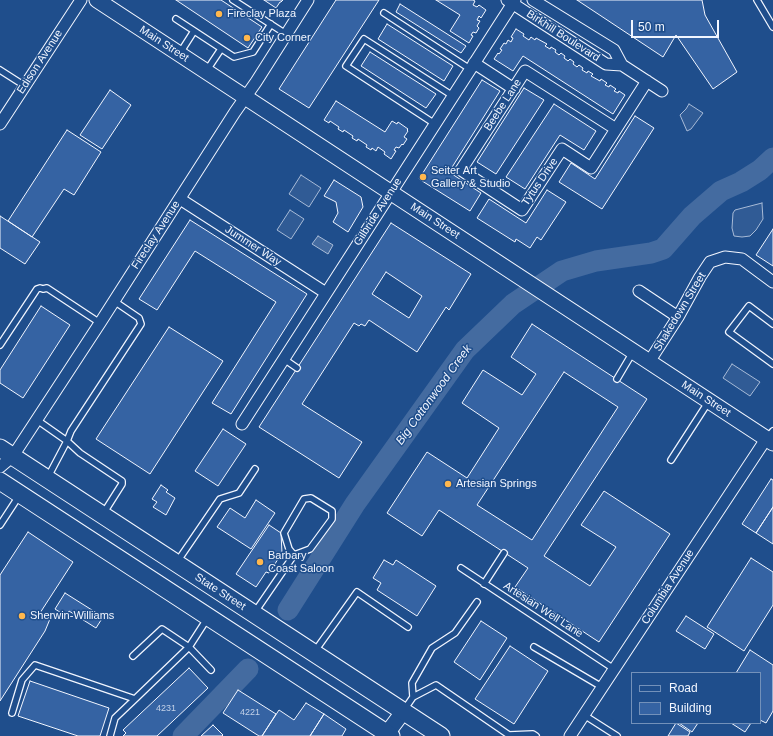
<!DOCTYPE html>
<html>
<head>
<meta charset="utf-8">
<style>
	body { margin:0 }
	#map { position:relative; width:773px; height:736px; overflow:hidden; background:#1f4e8c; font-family:Arial,sans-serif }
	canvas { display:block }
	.legend { position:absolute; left:631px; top:672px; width:130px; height:52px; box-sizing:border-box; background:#1f4e8c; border:1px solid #7391ba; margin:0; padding:5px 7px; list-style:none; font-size:12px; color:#f2f6ff }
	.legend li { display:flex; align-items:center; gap:8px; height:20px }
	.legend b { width:20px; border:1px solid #7391ba }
	.scale { position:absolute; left:631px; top:20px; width:88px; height:18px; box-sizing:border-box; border:2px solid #f2f6ff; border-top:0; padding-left:5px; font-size:12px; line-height:14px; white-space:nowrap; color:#f2f6ff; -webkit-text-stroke:3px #1f4e8c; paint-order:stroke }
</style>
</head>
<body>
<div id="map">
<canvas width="773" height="736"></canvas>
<ul class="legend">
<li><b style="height:5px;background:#1f4e8c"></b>Road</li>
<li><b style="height:11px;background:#3563a3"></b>Building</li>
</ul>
<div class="scale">50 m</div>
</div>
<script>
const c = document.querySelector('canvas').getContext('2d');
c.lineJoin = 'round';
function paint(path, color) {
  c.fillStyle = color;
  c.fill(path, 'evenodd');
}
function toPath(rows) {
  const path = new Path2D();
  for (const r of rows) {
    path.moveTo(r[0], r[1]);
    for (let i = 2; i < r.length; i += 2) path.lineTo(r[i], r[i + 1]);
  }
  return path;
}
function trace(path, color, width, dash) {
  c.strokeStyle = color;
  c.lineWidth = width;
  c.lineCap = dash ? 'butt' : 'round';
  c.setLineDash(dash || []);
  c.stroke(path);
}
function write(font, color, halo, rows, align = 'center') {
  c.font = font + ' Arial,sans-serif';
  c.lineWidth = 3;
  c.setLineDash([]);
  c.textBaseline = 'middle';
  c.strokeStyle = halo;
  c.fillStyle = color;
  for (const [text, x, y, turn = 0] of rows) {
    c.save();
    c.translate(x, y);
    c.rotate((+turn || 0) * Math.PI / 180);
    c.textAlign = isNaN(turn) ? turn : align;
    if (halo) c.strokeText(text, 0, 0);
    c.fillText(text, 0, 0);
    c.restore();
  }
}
const built = toPath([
	[689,104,703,113,691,129,687,131,680,115,686,109,689,104],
	[301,175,321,188,309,207,289,194,301,175],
	[762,203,762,204,763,219,756,230,750,236,742,237,734,236,732,228,733,213,735,210,762,203],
	[290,210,304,219,291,239,277,230,290,210],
	[732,364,760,382,750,396,723,378,732,364]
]);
const water = toPath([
	[318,236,333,245,328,254,312,244,318,236]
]);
const river = toPath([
	[288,610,355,504,465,350,513,304,562,271,596,261,651,253,663,249,692,216,721,191,741,182,760,170,773,158],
	[183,736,248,669]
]);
const building = toPath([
	[176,0,221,0,262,27,248,48,176,0],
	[264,0,283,0,281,2,280,2,276,8,264,0],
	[336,0,379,0,309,108,279,89,336,0],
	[436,0,473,0,475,1,473,5,477,7,479,5,486,10,481,18,479,16,477,20,480,21,477,26,479,28,476,33,473,32,471,35,473,36,469,43,450,31,460,15,436,0],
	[577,0,702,0,705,15,737,72,713,89,676,35,663,57,577,0],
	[400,4,466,46,461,53,396,12,400,4],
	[387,24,453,66,444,81,378,39,387,24],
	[516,29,524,34,523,36,529,40,531,37,535,40,536,38,547,44,545,46,550,49,551,47,556,50,555,52,559,55,561,53,565,56,564,58,568,61,570,59,574,62,573,64,577,67,579,65,583,68,582,70,587,73,588,71,593,74,591,76,600,81,601,79,607,83,605,85,609,87,610,85,616,89,614,91,618,93,619,91,625,95,613,114,523,56,513,71,494,59,498,53,499,54,502,50,500,49,504,43,506,44,508,40,511,42,513,38,511,37,516,29],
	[370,52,436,94,426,108,361,66,370,52],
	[482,80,500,91,449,172,481,193,470,211,419,179,482,80],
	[524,88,544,100,496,174,477,162,524,88],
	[110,90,131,105,102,149,80,135,110,90],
	[336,101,385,132,392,121,397,124,398,122,408,129,407,130,408,131,404,137,407,139,403,145,402,144,399,148,396,147,394,150,396,151,391,159,384,154,385,152,378,147,376,151,372,148,371,150,366,147,367,145,358,139,357,141,352,138,353,136,344,130,343,132,338,129,339,127,330,121,329,123,324,120,336,101],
	[554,104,596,131,584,150,560,135,525,189,506,177,554,104],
	[635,116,654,128,602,209,559,182,571,163,595,179,635,116],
	[67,130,101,152,74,195,64,189,32,237,8,221,67,130],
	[334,180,361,197,363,207,348,232,333,222,338,213,336,202,324,196,334,180],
	[547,190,566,202,541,240,537,237,530,248,516,239,515,242,477,218,489,199,526,223,547,190],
	[0,216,40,242,25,264,0,248,0,216],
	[190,220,307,294,231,414,212,403,276,302,195,251,157,310,139,299,190,220],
	[391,223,471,274,449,310,446,307,417,352,369,320,365,326,361,324,359,326,354,323,302,404,362,442,339,478,259,427,391,223],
	[386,272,422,296,409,318,372,294,386,272],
	[773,229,773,266,756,255,773,229],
	[41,306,70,325,23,398,0,383,0,370,41,306],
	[532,324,647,399,544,556,590,586,616,547,581,525,604,491,670,534,599,642,515,587,528,568,439,510,422,536,387,513,427,452,467,478,499,428,462,403,483,370,522,395,536,374,511,357,532,324],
	[564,372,618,407,532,540,477,505,564,372],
	[169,327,223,361,150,474,96,439,169,327],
	[223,429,246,444,218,486,195,471,223,429],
	[771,479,773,480,773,507,756,533,742,524,771,479],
	[161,485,168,490,166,492,175,498,166,515,153,507,157,502,152,499,161,485],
	[256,500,275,513,251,549,217,527,230,508,245,518,256,500],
	[773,507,773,544,756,533,773,507],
	[269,525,281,533,282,553,269,573,266,572,256,587,236,574,269,525],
	[28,532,73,562,40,613,50,619,45,631,0,701,0,575,28,532],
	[751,558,773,572,773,605,744,651,707,627,751,558],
	[384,560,393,565,396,560,436,586,417,616,377,590,381,583,373,578,384,560],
	[65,593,103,617,96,628,69,611,66,616,55,609,65,593],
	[686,616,714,634,705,649,676,631,686,616],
	[481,621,507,638,480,680,454,662,481,621],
	[510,646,548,671,514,724,475,699,510,646],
	[750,650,773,665,773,711,766,723,760,720,760,673,736,673,750,650],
	[189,668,208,688,157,736,123,736,126,733,123,730,189,668],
	[30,681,109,708,100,736,78,736,18,716,30,681],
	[238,690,276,714,262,736,259,736,223,713,238,690],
	[306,703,324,714,310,736,262,736,279,710,294,720,306,703],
	[324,714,346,729,342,736,310,736,324,714],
	[676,723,690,732,688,736,668,736,676,723],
	[679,723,698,723,692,732,679,723],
	[731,723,751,723,745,732,731,723],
	[213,725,223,735,222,736,201,736,213,725]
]);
const lane = toPath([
	[233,0,286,34],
	[757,0,773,27],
	[384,13,470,69],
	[176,19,234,57,253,52,271,24],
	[180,53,194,31],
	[0,70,25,86],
	[207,70,221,49],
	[435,124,346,66,364,39,453,96],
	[773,324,749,306,729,332,773,364],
	[0,345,37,289,40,288,43,289,47,288,100,323],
	[284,359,297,368],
	[617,379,633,352],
	[37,420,67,441,80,453,122,481,122,484,103,514],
	[766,439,773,431],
	[671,460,709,401],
	[48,477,67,441,71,431,141,324,139,318,114,301],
	[0,525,19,496],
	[177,562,220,499,239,493,255,469],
	[461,568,614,669],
	[484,584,504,553],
	[255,612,294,555,310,549,332,519,332,511,311,498,304,499,284,533,289,549,294,555],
	[534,647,602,687],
	[315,651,357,592,408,627],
	[133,656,162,629,189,647,211,670],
	[413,697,412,683,432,648,455,633,477,602],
	[404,710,413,697,436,685,509,735,533,734,536,736],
	[12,713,22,680,35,665,135,699,189,647,207,619],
	[584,715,617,736],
	[110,736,115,718,135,699]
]);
const street = toPath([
	[507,0,606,64,622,65],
	[533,0,614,50,622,65,662,91],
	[474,63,514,89],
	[0,124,81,0],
	[616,129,525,71,461,170,522,210,562,149,591,168,647,81],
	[180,199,326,293],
	[639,291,678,317],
	[649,362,678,317,700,277,710,262,725,257,742,259,773,282],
	[242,424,515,0],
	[0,467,13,456,100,323,235,112,256,82,308,0],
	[570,736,766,439]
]);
const secondary = toPath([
	[97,0,773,443],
	[385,736,403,712]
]);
const primary = toPath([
	[0,448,441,736],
	[0,481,391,736]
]);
const markers = [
	[219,14,4,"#ffb74d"],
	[247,38,4,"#ffb74d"],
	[423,177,4,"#ffb74d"],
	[448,484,4,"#ffb74d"],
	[260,562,4,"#ffb74d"],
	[22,616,4,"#ffb74d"]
];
const numberNames = [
	["4231",166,709],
	["4221",250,713]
];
const poiNames = [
	["Fireclay Plaza",227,14],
	["City Corner",255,38],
	["Seiter Art",431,171],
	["Gallery & Studio",431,184],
	["Artesian Springs",456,484],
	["Barbary",268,556],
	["Coast Saloon",268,569],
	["Sherwin-Williams",30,616]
];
const streetNames = [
	["Birkhill Boulevard",563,36,33],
	["Main Street",164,44,33],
	["Edison Avenue",40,62,-57],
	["Beebe Lane",503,105,-57],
	["Tytus Drive",540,182,-56],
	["Gilbride Avenue",378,212,-57],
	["Main Street",435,221,33],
	["Fireclay Avenue",156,235,-57],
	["Jummer Way",253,246,33],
	["Shakedown Street",680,312,-59],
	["Main Street",706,399,33],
	["Columbia Avenue",668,587,-57],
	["State Street",220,592,33],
	["Artesian Well Lane",543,610,33]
];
const waterNames = [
	["Big Cottonwood Creek",434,395,-54]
];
paint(built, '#305b95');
trace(built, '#a8bbd7', 1);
paint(water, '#446ba0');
trace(water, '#a8bbd7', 1);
trace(river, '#446ba0', 21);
paint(building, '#3563a3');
trace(building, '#f2f6ff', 1);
trace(lane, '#f2f6ff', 8);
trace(street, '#f2f6ff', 13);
trace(secondary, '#f2f6ff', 17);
trace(primary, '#f2f6ff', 19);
trace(lane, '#1f4e8c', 5.5);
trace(street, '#1f4e8c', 11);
trace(secondary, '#1f4e8c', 15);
trace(primary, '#1f4e8c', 17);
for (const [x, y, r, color] of markers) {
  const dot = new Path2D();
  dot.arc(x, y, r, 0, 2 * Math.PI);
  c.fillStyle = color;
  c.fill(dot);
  trace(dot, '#1f4e8c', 1.5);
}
write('9px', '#c3d1e8', null, numberNames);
write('11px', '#f2f6ff', '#1f4e8c', poiNames, 'left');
write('11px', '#f2f6ff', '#1f4e8c', streetNames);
write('italic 12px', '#f2f6ff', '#1f4e8c', waterNames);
</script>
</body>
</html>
